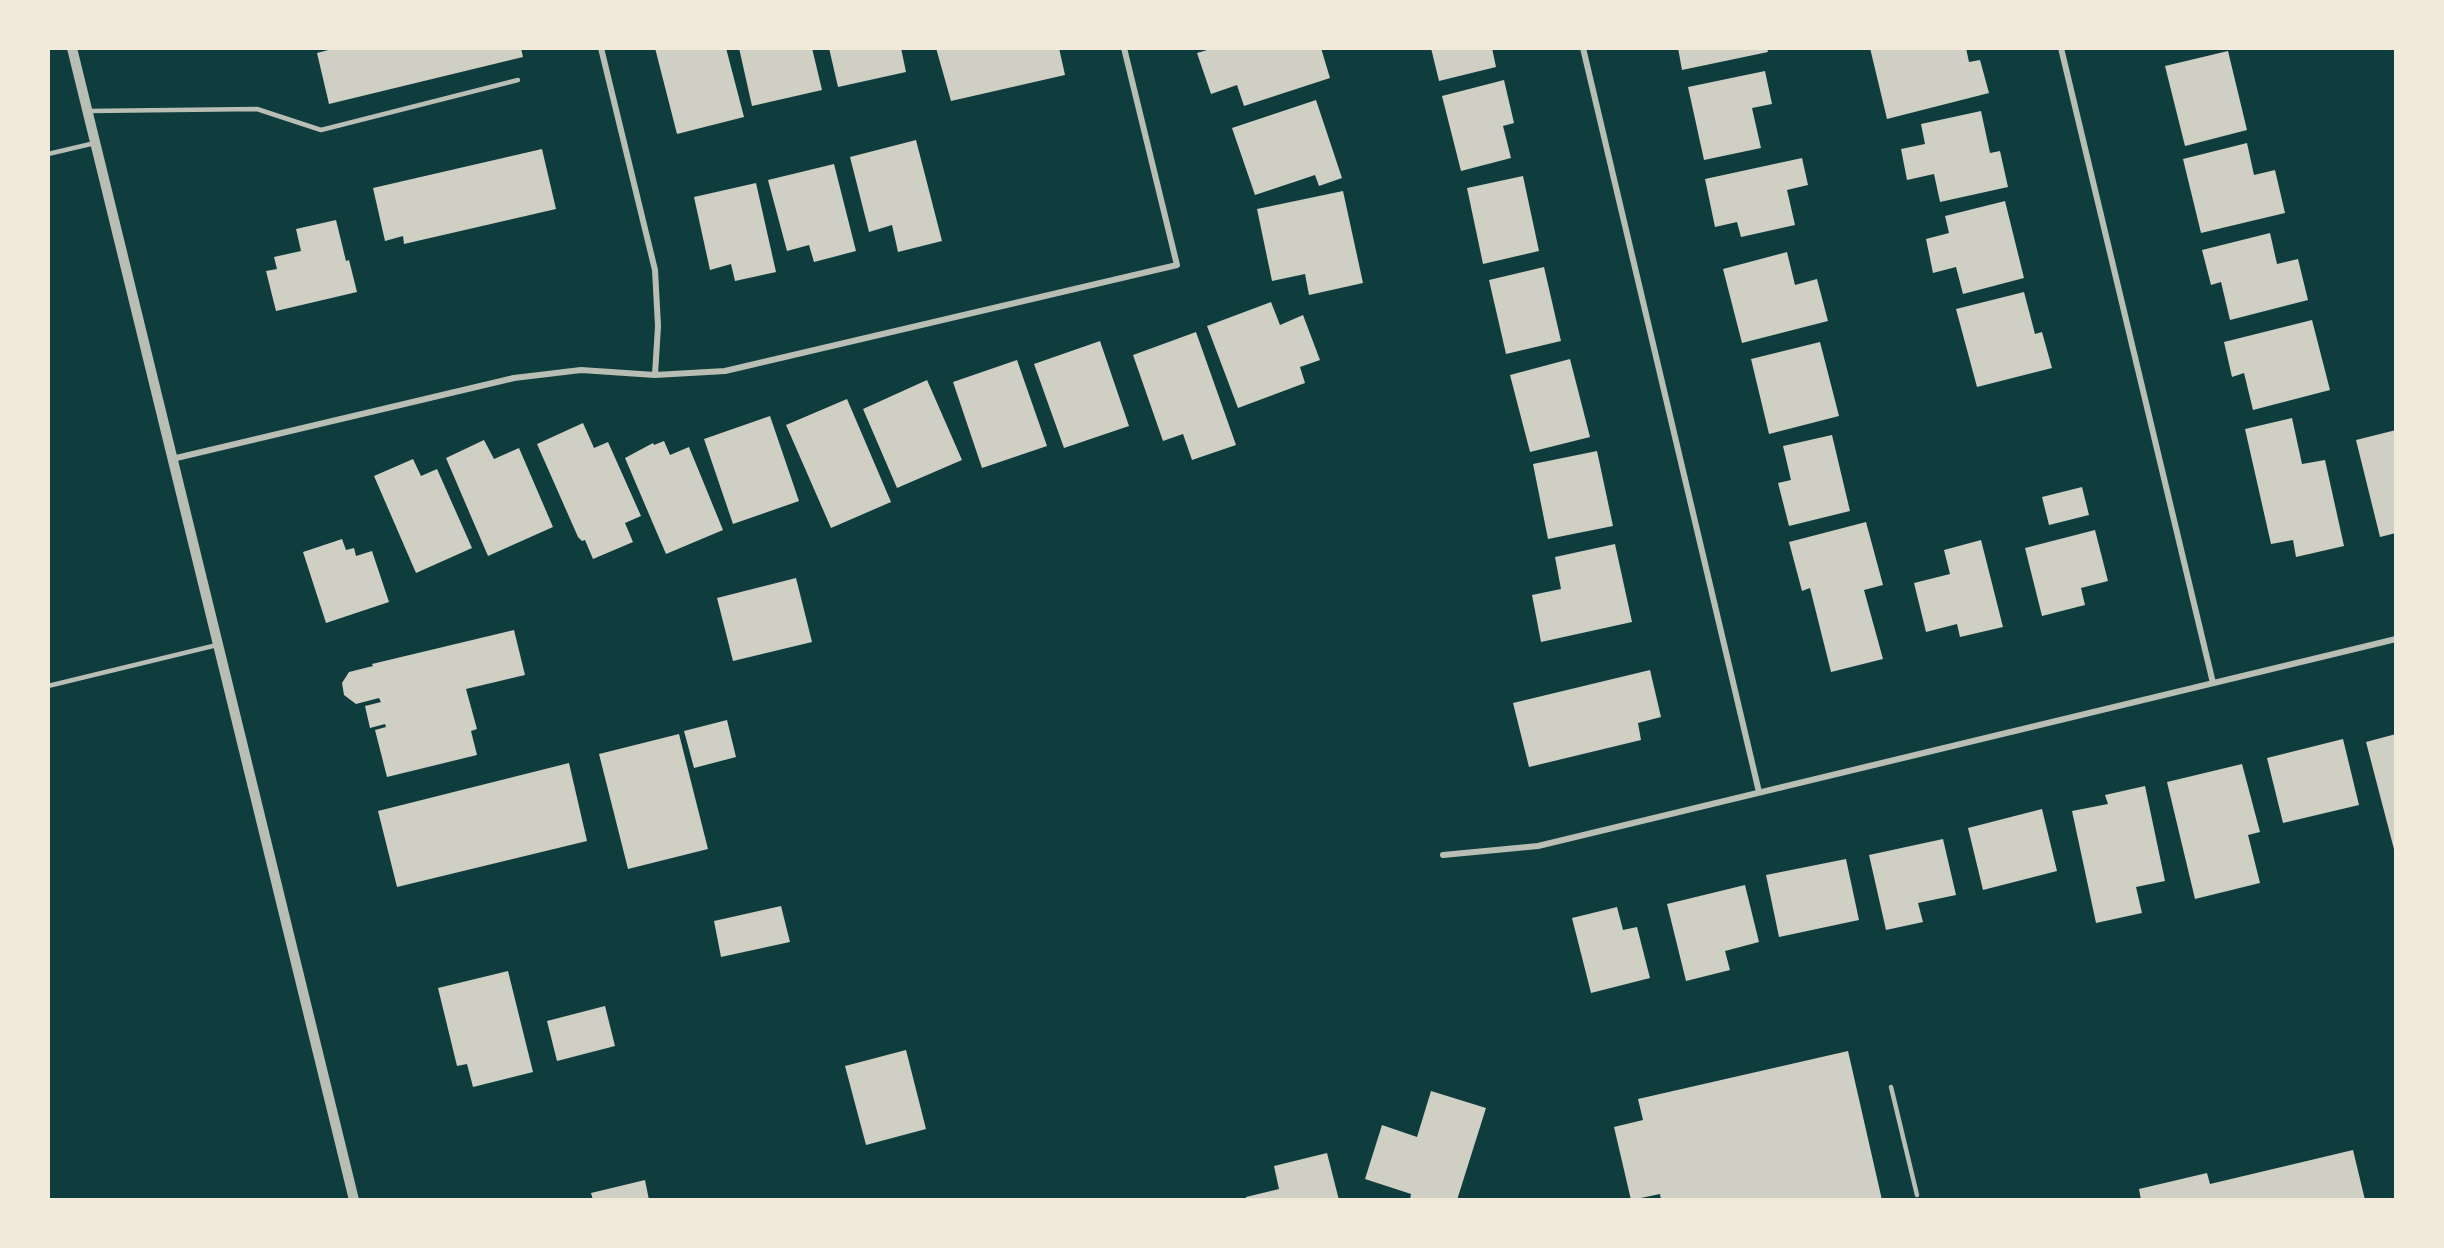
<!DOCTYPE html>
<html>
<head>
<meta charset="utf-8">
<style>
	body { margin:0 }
	#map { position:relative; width:2444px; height:1248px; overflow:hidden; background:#0f3d3e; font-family:"Work Sans",sans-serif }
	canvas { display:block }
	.frame { position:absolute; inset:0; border:50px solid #f1e9da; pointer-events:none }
</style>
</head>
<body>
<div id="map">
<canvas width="2444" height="1248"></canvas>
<div class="frame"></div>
</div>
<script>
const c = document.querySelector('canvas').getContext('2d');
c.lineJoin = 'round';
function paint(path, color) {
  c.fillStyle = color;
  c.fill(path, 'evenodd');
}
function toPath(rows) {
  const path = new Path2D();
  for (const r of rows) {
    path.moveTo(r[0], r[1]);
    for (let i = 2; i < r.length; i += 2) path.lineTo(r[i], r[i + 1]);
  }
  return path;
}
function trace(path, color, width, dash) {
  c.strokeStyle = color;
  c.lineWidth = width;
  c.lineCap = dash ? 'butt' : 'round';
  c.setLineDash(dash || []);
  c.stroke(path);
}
const building = toPath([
	[336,48,521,48,523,57,329,104,317,53],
	[655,48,726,48,744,117,677,134],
	[739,48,812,48,822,90,752,106],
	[829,48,901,48,906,72,838,87],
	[936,48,1059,48,1065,75,951,101],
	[1214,48,1321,48,1330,78,1244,106,1237,85,1211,94,1197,53],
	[1431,48,1492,48,1496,67,1439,81],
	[1678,48,1767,48,1768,52,1682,70],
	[1870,48,1966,48,1969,62,1980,60,1989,93,1887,119],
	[2228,51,2247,130,2185,146,2165,66],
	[1765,71,1772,104,1752,108,1761,148,1704,160,1688,87],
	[1504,80,1514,123,1503,126,1511,158,1461,171,1442,96],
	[1316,100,1342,178,1319,186,1315,175,1255,195,1232,128],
	[1981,111,1990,153,2000,151,2008,187,1940,202,1934,174,1907,180,1901,149,1925,144,1921,124],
	[916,140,942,241,898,252,892,225,869,232,850,157],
	[2247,143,2254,175,2275,170,2285,213,2201,233,2183,159],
	[542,149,556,209,404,244,403,236,385,241,373,188],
	[1802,158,1808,185,1787,190,1795,225,1741,237,1737,222,1715,227,1705,179],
	[834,164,856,251,814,262,809,245,787,251,768,180],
	[1523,176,1539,251,1483,264,1467,188],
	[756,183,776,272,735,281,731,264,710,270,694,197],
	[1343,191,1363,283,1309,295,1305,274,1272,281,1257,209],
	[2005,201,2024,278,1963,294,1956,267,1933,273,1926,239,1949,233,1945,216],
	[336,220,346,261,349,260,357,292,276,311,266,271,277,269,274,257,301,251,296,229],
	[2270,233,2277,264,2298,259,2308,300,2230,320,2221,282,2211,285,2202,250],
	[1787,252,1795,285,1817,279,1828,321,1742,343,1723,269],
	[1544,267,1561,341,1506,354,1489,280],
	[2024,292,2035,334,2042,332,2052,368,1977,387,1956,309],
	[1271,302,1280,325,1303,315,1320,360,1300,367,1305,383,1238,408,1207,326],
	[2312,320,2330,390,2253,410,2244,373,2232,377,2224,342],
	[1196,332,1236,445,1192,460,1183,434,1163,441,1133,355],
	[1100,341,1129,426,1064,448,1034,364],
	[1820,342,1839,416,1769,434,1751,359],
	[1570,359,1590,437,1530,452,1510,375],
	[1017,360,1047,446,982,468,953,382],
	[927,380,962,460,897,488,863,409],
	[847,399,891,502,831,528,786,425],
	[770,416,799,501,733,524,704,439],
	[2292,418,2302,464,2325,460,2344,546,2296,557,2293,540,2271,544,2245,429],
	[583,423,594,448,608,442,641,516,625,523,633,542,593,559,585,540,582,541,578,537,537,444],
	[2396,430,2396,533,2380,537,2356,440],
	[1832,435,1850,511,1789,526,1778,483,1791,480,1783,446],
	[484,440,494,459,519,448,553,527,488,556,446,458],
	[664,441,670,455,689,447,723,530,666,554,625,458,653,443,654,445],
	[1597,451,1613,526,1548,539,1533,464],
	[413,459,421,476,437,469,472,548,416,573,374,476],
	[2082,487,2089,515,2049,525,2042,497],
	[1866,522,1883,585,1864,590,1883,659,1831,672,1810,588,1802,591,1789,542],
	[2095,530,2108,581,2081,588,2085,605,2042,616,2025,548],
	[342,539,346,550,354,548,356,556,372,551,389,602,326,623,303,552],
	[1981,540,2003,627,1960,637,1957,624,1926,632,1914,583,1950,574,1944,550],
	[1615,544,1632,622,1541,642,1532,595,1561,589,1555,557],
	[796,578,812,642,733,661,717,598],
	[514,630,525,675,466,689,477,729,471,731,477,755,387,777,375,730,386,727,385,724,370,728,365,706,381,702,379,698,356,704,344,695,342,683,349,672,373,666,372,664],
	[1650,670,1661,717,1638,723,1641,740,1529,767,1513,703],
	[727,720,736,757,694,768,684,731],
	[679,734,708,849,628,869,599,754],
	[2396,734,2396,852,2395,853,2366,742],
	[2343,739,2359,805,2283,823,2267,758],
	[569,763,587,841,397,887,378,811],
	[2242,764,2260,832,2248,835,2260,883,2195,899,2167,782],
	[2145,786,2165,881,2136,887,2142,913,2096,923,2072,811,2108,804,2105,795],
	[2042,809,2057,871,1983,890,1968,828],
	[1943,839,1956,895,1918,903,1923,922,1886,930,1869,855],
	[1846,859,1859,920,1779,937,1766,875],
	[1745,885,1759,942,1725,951,1730,970,1686,981,1667,904],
	[781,906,790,942,721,957,714,921],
	[1617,907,1623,930,1637,927,1650,978,1591,993,1572,918],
	[508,971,533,1072,473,1087,467,1064,457,1066,438,988],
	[605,1006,615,1046,557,1061,547,1021],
	[906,1050,926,1129,866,1145,845,1066],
	[1848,1051,1882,1200,1661,1200,1660,1194,1631,1200,1614,1127,1643,1120,1638,1099],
	[1431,1091,1486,1108,1457,1200,1410,1200,1411,1194,1365,1179,1382,1125,1417,1137],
	[2353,1150,2365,1200,2141,1200,2139,1189,2207,1173,2210,1184],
	[1327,1153,1339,1200,1246,1200,1246,1197,1279,1189,1274,1166],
	[645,1180,649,1200,593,1200,591,1193]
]);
const service = toPath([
	[88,111,257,109,321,130,518,80],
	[48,154,95,143],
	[48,686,217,645],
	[1891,1087,1917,1195]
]);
const minor = toPath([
	[601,48,655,270,658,326,655,375],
	[1583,48,1759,792],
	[2061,48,2213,683],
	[172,459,514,378,581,370,655,375,725,371,1177,265,1124,48],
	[1443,855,1538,846,2396,639]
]);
const tertiary = toPath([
	[72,48,354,1200]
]);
paint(building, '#cfcfc3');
trace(service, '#b8beb3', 4.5);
trace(minor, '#b8beb3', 6);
trace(tertiary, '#b8beb3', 10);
</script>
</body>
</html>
